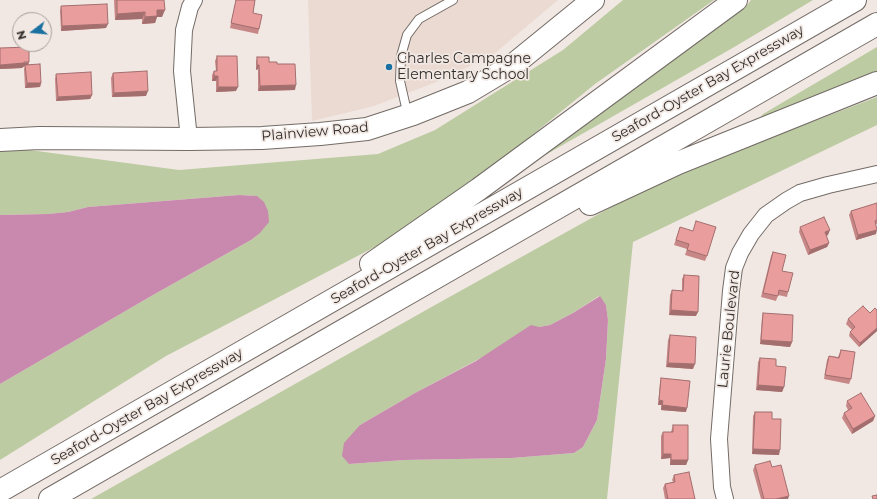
<!DOCTYPE html>
<html>
<head>
<meta charset="utf-8">
<style>
	body { margin:0 }
	#map { position:relative; width:877px; height:499px; overflow:hidden; background:#f2e8e3; font-family:Montserrat,sans-serif }
	canvas { display:block }
	.north { position:absolute; left:12px; top:12px; width:40px; height:40px; box-sizing:border-box; background:#f2e8e3; border:1px solid #a59e9a; border-radius:50%; rotate:254deg; font-size:11px; font-weight:700; line-height:16px; text-align:center; color:#322e2c }
	.north::after { content:''; display:block; margin:auto; width:14px; height:18px; background:#1a70a0; clip-path:polygon(50% 0,100% 100%,50% 72%,0 100%) }
</style>
</head>
<body>
<div id="map">
<canvas width="877" height="499"></canvas>
<div class="north">N</div>
</div>
<script>
const c = document.querySelector('canvas').getContext('2d');
c.lineJoin = 'round';
function paint(path, color) {
  c.fillStyle = color;
  c.fill(path, 'evenodd');
}
function toPath(rows) {
  const path = new Path2D();
  for (const r of rows) {
    path.moveTo(r[0], r[1]);
    for (let i = 2; i < r.length; i += 2) path.lineTo(r[i], r[i + 1]);
  }
  return path;
}
function trace(path, color, width, dash) {
  c.strokeStyle = color;
  c.lineWidth = width;
  c.lineCap = dash ? 'butt' : 'round';
  c.setLineDash(dash || []);
  c.stroke(path);
}
function write(font, color, halo, rows, align = 'center') {
  c.font = font + ' Montserrat,sans-serif';
  c.lineWidth = 3.5;
  c.setLineDash([]);
  c.textBaseline = 'middle';
  c.strokeStyle = halo;
  c.fillStyle = color;
  for (const [text, x, y, turn = 0] of rows) {
    c.save();
    c.translate(x, y);
    c.rotate((+turn || 0) * Math.PI / 180);
    c.textAlign = isNaN(turn) ? turn : align;
    if (halo) c.strokeText(text, 0, 0);
    c.fillText(text, 0, 0);
    c.restore();
  }
}
const built = toPath([
	[308,0,558,0,494,54,439,81,374,106,312,121]
]);
const green = toPath([
	[623,0,714,0,595,84,488,171,392,238,166,356,0,460,0,384,153,295,251,240,259,234,256,196,239,195,88,207,68,212,48,214,0,215,0,148,7,147,179,170,378,154,435,130,563,50],
	[751,0,813,0,736,46,526,166,629,90,748,4],
	[877,47,877,73,759,119,763,114],
	[877,97,877,125,633,242,607,499,91,499,435,305,660,180],
	[599,296,606,305,608,320,606,359,597,420,583,447,574,453,512,458,405,460,349,464,360,425,415,393,539,327,550,325,573,313]
]);
const water = toPath([
	[239,195,257,196,264,202,268,211,269,222,259,234,251,240,153,295,0,384,0,215,48,214,68,212,88,207],
	[600,296,606,305,608,320,606,359,597,420,583,447,574,453,512,458,405,460,349,464,342,456,344,443,360,425,415,393,476,361,531,325,539,327,550,325,573,313]
]);
const lane = toPath([
	[408,116,400,81,401,56,407,35,419,19,453,0]
]);
const street = toPath([
	[189,139,182,71,184,30,190,7,194,0],
	[725,499,722,487,719,439,731,291,734,268,740,253,751,234,766,215,786,201,800,193,828,185,877,174]
]);
const secondary = toPath([
	[0,140,39,138,189,139,262,138,320,134,367,129,413,114,468,92,513,65,593,0]
]);
const highway = toPath([
	[590,204,678,163,877,83],
	[371,264,479,189,736,0],
	[0,491,855,0],
	[50,499,877,24]
]);
const wall = toPath([
	[114,0,164,0,162,17,157,17,155,23,142,24,142,19,115,20],
	[236,0,255,0,253,13,259,29,258,34,230,28],
	[61,6,106,28,61,31,60,11],
	[217,56,236,91,216,92,216,81,212,81,212,75,214,71,216,71,215,61],
	[257,57,269,62,277,64,295,90,258,91,258,69,256,70,256,62],
	[28,64,41,83,40,87,25,88,24,69,25,66,23,67,22,68,0,69],
	[113,73,146,96,112,97,111,78],
	[56,74,92,95,90,99,56,101,55,79],
	[877,203,877,224,876,224,876,234,856,240,849,215,851,211],
	[680,227,707,256,705,261,685,255,687,249,674,245],
	[800,227,828,235,826,236,829,243,827,247,808,255,799,232],
	[773,252,782,271,788,292,787,297,778,295,776,301,761,297,771,256],
	[684,275,696,316,669,315,670,295,672,290,682,291,682,279],
	[877,310,877,331,859,347,849,336,850,332,852,330,846,324,848,319],
	[763,313,792,342,790,347,760,344,762,318],
	[670,335,693,369,666,367,668,340],
	[841,350,851,379,849,384,824,379,827,360,829,356,838,357],
	[760,358,776,366,784,387,782,392,756,390,758,362],
	[661,378,686,412,661,410,661,405,658,405,660,383],
	[847,401,875,416,873,421,852,434,842,418,844,413,848,410,846,406],
	[755,412,772,419,779,455,752,454,753,416],
	[673,425,688,460,686,465,670,465,670,458,661,459,661,436,663,432,671,432],
	[755,465,788,499,761,499,753,470],
	[674,475,695,499,665,499,663,488,665,484,673,482,672,480]
]);
const shadedWall = toPath([
	[157,10,165,10,162,17,157,17,155,23,142,24,145,17],
	[145,12,142,19,115,20,117,14],
	[108,24,106,28,61,31,62,26],
	[29,62,28,66,25,65,25,66,23,67,22,68,0,69,0,65],
	[257,65,259,65,258,69,256,70],
	[214,76,218,76,216,81,212,81],
	[27,83,41,83,40,87,25,88],
	[296,85,295,90,258,91,260,86],
	[218,87,238,87,236,91,216,92],
	[148,91,146,96,112,97,114,93],
	[92,95,90,99,56,101,58,97],
	[830,230,828,235,823,237,825,232],
	[877,230,876,234,856,240,858,235],
	[829,243,827,247,808,255,810,250],
	[671,310,698,312,696,316,669,315],
	[877,328,877,331,859,347,860,343],
	[761,340,792,342,790,347,760,344],
	[668,363,695,364,693,369,666,367],
	[758,385,784,387,782,392,756,390],
	[659,400,663,401,661,405,658,405],
	[662,405,687,408,686,412,661,410],
	[875,416,873,421,852,434,853,429],
	[753,449,780,450,779,455,752,454],
	[663,454,671,454,670,458,661,459],
	[671,460,688,460,686,465,670,465],
	[789,496,788,499,776,499]
]);
const building = toPath([
	[117,0,164,0,165,10,157,10,157,16,145,17,145,12,117,14,117,0],
	[236,0,255,0,253,13,262,15,259,29,231,23,236,0],
	[107,4,108,24,62,26,61,6,107,4],
	[29,47,29,62,24,62,24,63,0,65,0,48,29,47],
	[217,56,237,56,238,87,218,87,218,76,214,76,214,71,217,71,217,56],
	[257,57,269,57,269,62,277,62,277,64,295,64,296,85,260,86,259,65,257,65,257,57],
	[40,64,41,83,27,83,25,65,40,64],
	[147,71,148,91,114,93,113,73,147,71],
	[91,72,92,95,58,97,56,74,91,72],
	[877,203,877,220,875,221,877,230,858,235,851,211,877,203],
	[824,217,830,230,825,232,829,243,810,250,800,227,824,217],
	[696,221,716,227,707,256,687,250,689,244,676,240,680,227,693,231,696,221],
	[773,252,786,255,782,271,793,273,788,292,779,290,778,296,763,293,773,252],
	[684,275,699,276,698,312,671,310,672,290,683,291,684,275],
	[863,306,870,313,875,308,877,310,877,328,860,343,850,332,855,327,848,319,863,306],
	[763,313,793,315,792,342,761,340,763,313],
	[670,335,696,337,695,364,668,363,670,335],
	[841,350,855,352,851,379,825,375,829,356,839,358,841,350],
	[760,358,776,359,776,366,786,367,784,387,758,385,760,358],
	[661,378,690,381,687,408,662,405,663,401,659,400,661,378],
	[861,393,875,416,853,429,844,413,852,408,847,401,861,393],
	[755,412,772,412,772,419,781,419,780,450,753,449,755,412],
	[673,425,688,425,688,460,671,460,671,454,663,454,663,432,673,432,673,425],
	[770,461,772,467,781,465,789,496,776,499,764,499,755,465,770,461],
	[689,472,695,499,668,499,665,484,675,482,674,475,689,472],
	[877,495,877,499,873,499,872,496,877,495]
]);
const markers = [
	[389,67,4,"#1a70a0"]
];
const poiNames = [
	["Charles Campagne",397,59],
	["Elementary School",397,75]
];
const streetNames = [
	["Seaford-Oyster Bay Expressway",708,84,-30],
	["Plainview Road",315,132,-5],
	["Seaford-Oyster Bay Expressway",427,246,-30],
	["Laurie Boulevard",729,329,-84],
	["Seaford-Oyster Bay Expressway",147,407,-30]
];
paint(built, '#eadad1');
paint(green, '#bccba2');
paint(water, '#c989ae');
trace(lane, '#736b66', 10);
trace(street, '#736b66', 18);
trace(secondary, '#736b66', 24);
trace(highway, '#736b66', 24);
trace(lane, '#fff', 8);
trace(street, '#fff', 16);
trace(secondary, '#fff', 22);
trace(highway, '#fff', 22);
paint(wall, '#c88787');
paint(shadedWall, '#a36e6e');
paint(building, '#e99d9d');
trace(building, '#a36e6e', 1);
for (const [x, y, r, color] of markers) {
  const dot = new Path2D();
  dot.arc(x, y, r, 0, 2 * Math.PI);
  c.fillStyle = color;
  c.fill(dot);
  trace(dot, '#f2e8e3', 1.5);
}
write('14px', '#322e2c', '#f2e8e3', poiNames, 'left');
write('14px', '#322e2c', '#f2e8e3', streetNames);
</script>
</body>
</html>
